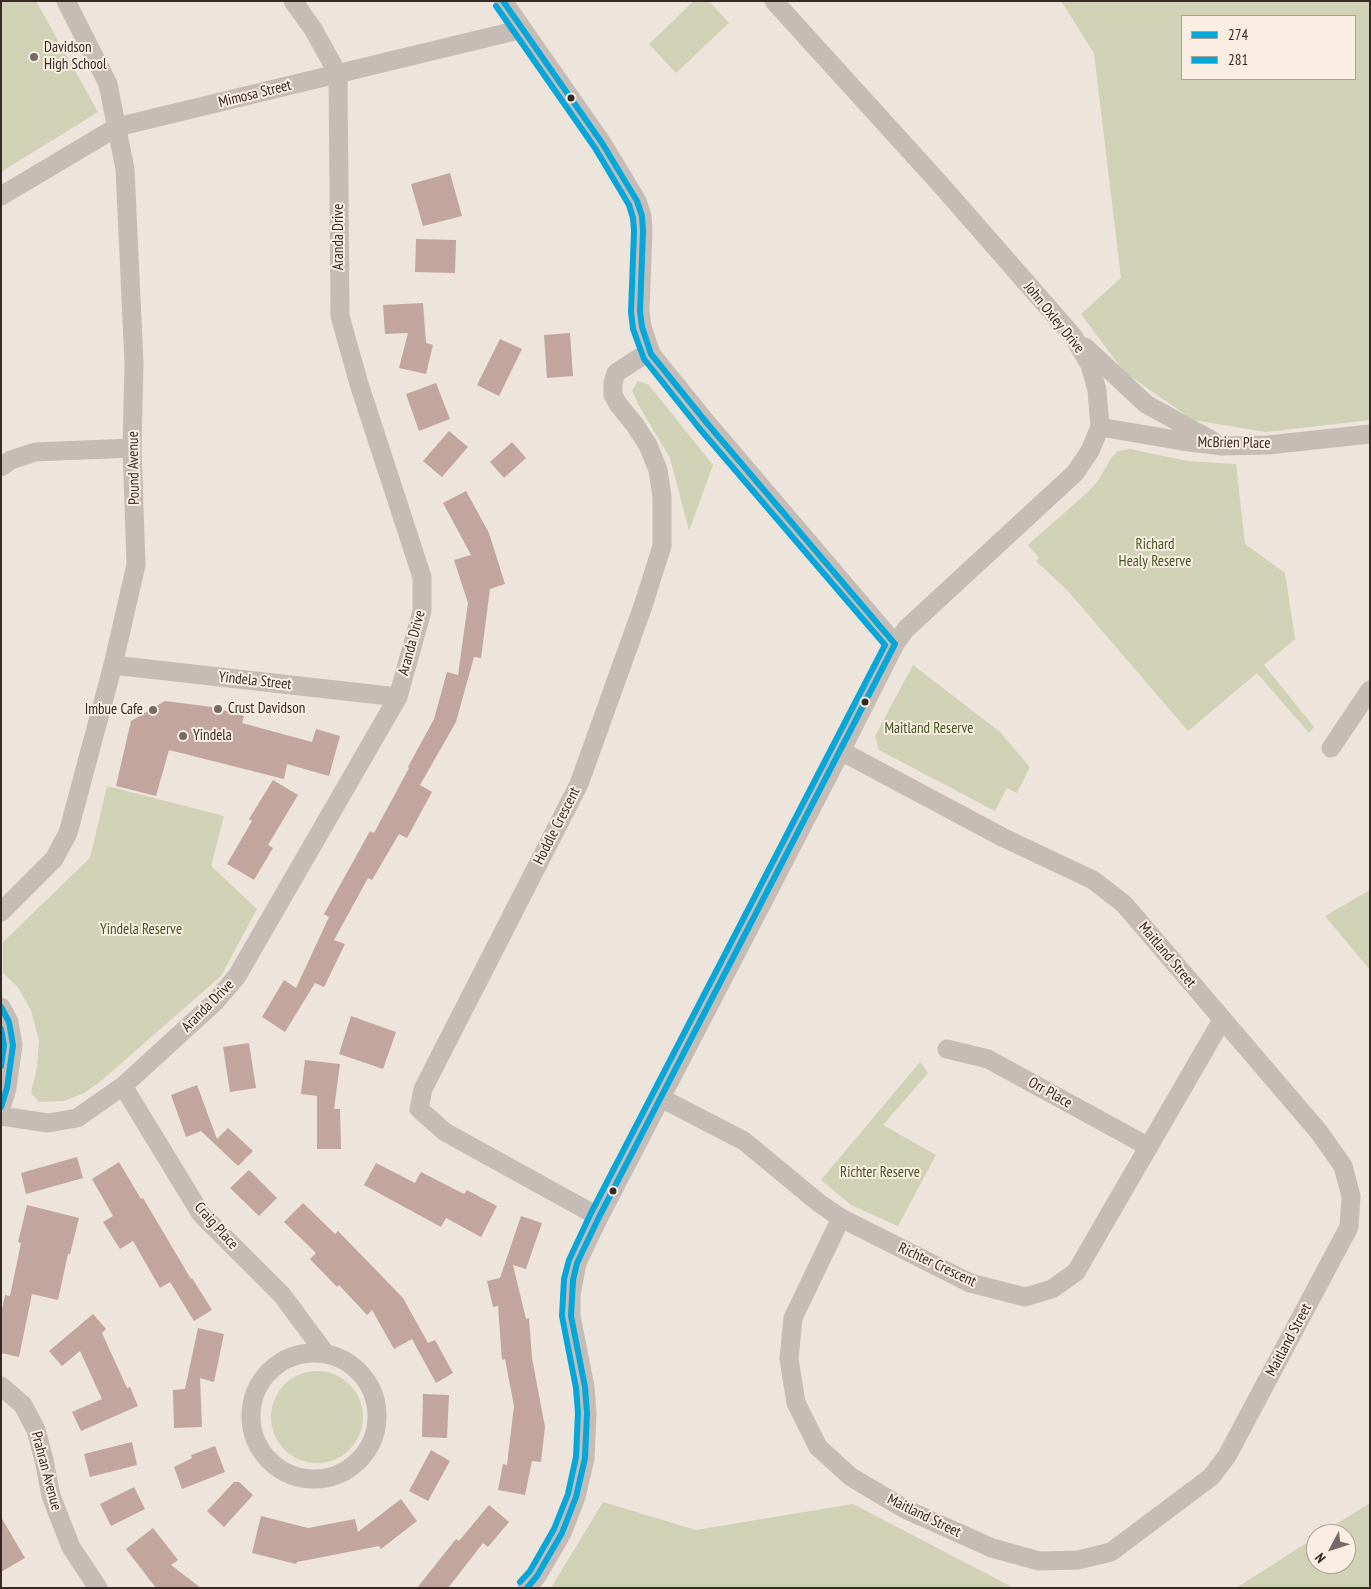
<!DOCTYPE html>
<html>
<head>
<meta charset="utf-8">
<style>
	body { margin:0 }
	#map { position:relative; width:1371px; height:1589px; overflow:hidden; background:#ede4dc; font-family:"PT Sans Narrow",sans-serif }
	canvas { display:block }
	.frame { position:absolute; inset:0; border:2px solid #352925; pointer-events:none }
	.legend { position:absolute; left:1181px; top:15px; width:175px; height:65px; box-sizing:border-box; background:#faeee3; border:1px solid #ab9f97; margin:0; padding:6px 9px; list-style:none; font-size:15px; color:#352925 }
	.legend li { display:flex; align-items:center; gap:10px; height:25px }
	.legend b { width:25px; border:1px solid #ab9f97 }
	.north { position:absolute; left:1306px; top:1524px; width:50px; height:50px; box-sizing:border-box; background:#faeee3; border:1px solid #ab9f97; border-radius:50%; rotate:230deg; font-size:14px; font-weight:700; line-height:20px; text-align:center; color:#352925 }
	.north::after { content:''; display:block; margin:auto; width:18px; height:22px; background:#756a65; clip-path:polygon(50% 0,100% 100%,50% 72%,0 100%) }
</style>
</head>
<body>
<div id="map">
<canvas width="1371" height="1589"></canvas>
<div class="frame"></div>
<ul class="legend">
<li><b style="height:6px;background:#05a7db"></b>274</li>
<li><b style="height:6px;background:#05a7db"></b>281</li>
</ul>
<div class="north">N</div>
</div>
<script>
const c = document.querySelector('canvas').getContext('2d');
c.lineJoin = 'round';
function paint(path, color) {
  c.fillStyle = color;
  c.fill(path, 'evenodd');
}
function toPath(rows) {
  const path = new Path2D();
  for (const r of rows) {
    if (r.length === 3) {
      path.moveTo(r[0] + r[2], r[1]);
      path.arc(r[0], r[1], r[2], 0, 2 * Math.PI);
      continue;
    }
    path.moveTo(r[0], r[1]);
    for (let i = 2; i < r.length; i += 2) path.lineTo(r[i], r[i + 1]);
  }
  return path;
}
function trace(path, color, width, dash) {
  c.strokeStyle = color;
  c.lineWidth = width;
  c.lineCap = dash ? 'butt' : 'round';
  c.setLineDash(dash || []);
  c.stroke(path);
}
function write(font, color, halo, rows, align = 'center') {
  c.font = font + ' "PT Sans Narrow",sans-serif';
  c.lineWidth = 4;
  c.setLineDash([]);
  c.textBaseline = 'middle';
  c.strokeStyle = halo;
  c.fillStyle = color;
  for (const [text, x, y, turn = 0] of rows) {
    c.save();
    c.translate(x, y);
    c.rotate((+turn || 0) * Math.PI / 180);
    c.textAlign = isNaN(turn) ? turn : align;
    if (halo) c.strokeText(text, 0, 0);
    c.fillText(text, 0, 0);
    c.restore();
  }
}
const green = toPath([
	[1,1,36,1,98,112,1,172],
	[694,1,709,1,729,23,676,73,649,44],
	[1061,1,1370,1,1370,420,1266,432,1193,420,1124,372,1081,314,1121,278,1094,53],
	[1182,16,1355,16,1355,79,1182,79],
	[638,381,649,385,713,465,689,531,670,458,638,404,632,390],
	[1130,449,1187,461,1236,464,1245,544,1285,573,1295,639,1264,665,1314,727,1309,733,1257,673,1188,731,1067,590,1036,561,1039,558,1028,545,1089,491,1097,482,1112,457,1118,451],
	[913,665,1000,732,1030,767,1017,793,1007,788,995,811,879,750,875,736],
	[107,786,224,816,211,866,257,909,221,976,101,1081,84,1093,64,1101,39,1102,31,1093,37,1067,39,1041,31,1010,18,987,3,973,3,942,90,858],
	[1370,890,1370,970,1325,916],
	[920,1062,928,1073,883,1125,936,1155,898,1226,851,1205,821,1180],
	[317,1417,46],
	[603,1502,696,1530,853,1504,1014,1588,551,1588],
	[1370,1503,1370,1588,1236,1588,1316,1537,1316,1564,1346,1564,1346,1534,1320,1534]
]);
const building = toPath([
	[450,173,462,216,423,226,411,184],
	[416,239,456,240,455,273,415,272],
	[423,303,426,343,433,345,426,374,399,368,408,333,385,334,383,305],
	[570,333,573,376,547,378,544,335],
	[500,339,522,349,499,396,477,385],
	[436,383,450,419,419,431,406,394],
	[449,431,468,447,442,477,423,461],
	[512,442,526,458,504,478,490,462],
	[466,491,489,533,505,584,490,589,481,658,474,657,456,722,420,785,432,792,407,838,399,834,372,880,368,878,334,940,345,944,324,987,315,983,285,1032,262,1017,284,980,296,988,329,917,324,914,370,831,374,833,409,768,408,767,434,719,447,672,458,675,468,603,454,560,471,555,443,503],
	[165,701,212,707,244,716,242,723,312,742,316,729,340,736,329,776,287,764,284,779,169,750,156,796,116,786,131,721],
	[273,780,298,795,268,845,273,848,254,880,227,864,252,821,249,819],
	[351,1016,396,1032,383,1069,339,1054],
	[249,1043,256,1088,230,1092,223,1047],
	[305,1060,340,1064,334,1109,340,1109,341,1149,317,1149,317,1096,301,1094],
	[197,1085,217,1139,228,1128,253,1151,238,1166,201,1131,186,1137,171,1095],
	[77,1157,83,1178,26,1194,21,1173],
	[119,1162,141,1199,143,1198,191,1279,192,1278,212,1310,194,1321,170,1282,160,1288,133,1241,120,1249,103,1222,113,1216,92,1179],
	[376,1163,415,1183,421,1172,464,1194,467,1190,497,1206,481,1237,446,1218,441,1227,364,1185],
	[249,1170,277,1198,259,1216,230,1188],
	[303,1203,335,1234,338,1231,403,1298,428,1343,435,1340,453,1373,436,1383,412,1339,394,1349,372,1310,367,1315,339,1285,337,1287,310,1259,316,1253,284,1222],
	[27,1205,79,1218,70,1254,68,1254,58,1300,32,1294,19,1357,1,1353,1,1314,5,1295,10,1296,21,1243,18,1242],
	[521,1216,542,1223,526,1269,513,1265,526,1319,529,1318,532,1358,545,1427,541,1462,532,1461,525,1495,498,1490,503,1464,507,1465,514,1406,505,1359,502,1360,498,1306,493,1307,487,1281,500,1278],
	[93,1314,106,1329,102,1333,127,1388,130,1387,138,1406,81,1431,72,1412,102,1399,80,1351,62,1366,49,1351],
	[198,1328,224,1334,214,1382,200,1378,202,1427,174,1428,173,1390,185,1389],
	[423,1394,449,1395,447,1438,422,1437],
	[132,1442,137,1465,90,1477,84,1454],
	[215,1446,225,1472,182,1489,174,1467,192,1458,191,1455],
	[431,1450,450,1461,428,1501,409,1491],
	[234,1482,239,1482,253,1495,224,1527,207,1511],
	[134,1487,145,1509,111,1526,100,1504],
	[401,1499,417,1521,381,1549,379,1546,297,1562,296,1564,252,1553,261,1516,308,1528,355,1519,358,1532],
	[489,1505,509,1522,488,1547,483,1543,448,1588,417,1588,456,1539,459,1541],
	[1,1517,25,1558,1,1572],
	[153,1528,178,1560,171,1565,201,1588,156,1588,126,1549]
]);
const minor = toPath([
	[503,1,602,143,637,201,642,216,643,231,640,311,642,327,651,354,706,422,895,644],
	[1,196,117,127,523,29],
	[1085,347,1146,404,1213,441],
	[1100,427,1182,441,1222,446,1268,445,1370,434],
	[1,467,11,460,35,452,132,448],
	[113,665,398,697],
	[1331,748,1370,690],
	[841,751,1004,838,1093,880,1124,904,1319,1132,1343,1166,1351,1196,1349,1227,1227,1456,1211,1477,1111,1552,1078,1560,1039,1561,992,1548,905,1509,851,1477,818,1447,796,1403,789,1359,793,1318,841,1218],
	[1,912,54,859,68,833,113,665,136,565,132,448,134,363,125,169,108,84,66,1],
	[1,1007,9,1022,13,1045,7,1088,1,1108],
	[947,1049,988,1059,1149,1147],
	[123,1086,201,1214,282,1295,325,1353],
	[661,1098,744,1141,819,1203,841,1218,970,1283,1025,1297,1052,1289,1076,1272,1222,1020],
	[1,1116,48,1123,77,1118,123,1086,215,1002,237,976,398,697,422,611,422,577,359,384,340,316,338,74,313,29,293,1],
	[599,1217,445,1132,419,1109,423,1089,579,784,643,606,662,546,662,497,658,470,648,445,635,425,618,404,613,395,613,383,616,373,639,358,651,354],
	[314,1416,63],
	[1,1386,23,1405,36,1430,44,1460,51,1496,71,1547,98,1588],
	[527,1588,537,1576,562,1533,576,1497,585,1458,587,1413,585,1387,571,1316,571,1295,577,1263,599,1217,841,751,895,644,906,629,1075,473,1090,451,1100,427,1097,390,1090,365,1073,336,941,185,774,1]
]);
const bus1 = toPath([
	[503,1,602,143,637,201,642,216,643,231,640,311,642,327,651,354,706,422,895,644],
	[1,1007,9,1022,13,1045,7,1088,1,1107],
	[527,1588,537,1576,562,1533,576,1497,585,1458,587,1413,585,1387,571,1316,573,1280,577,1263,599,1217,895,644]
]);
const bus2 = toPath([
	[496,6,595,148,629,205,633,218,634,231,631,312,633,329,644,359,699,428,885,645,591,1213,569,1260,564,1279,562,1316,576,1388,578,1413,576,1457,568,1494,554,1529,530,1571,520,1582],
	[1,1029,4,1045,1,1066]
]);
const markers = [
	[34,57,5,"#756a65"],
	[571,98,4.5,"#352925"],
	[865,702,4.5,"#352925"],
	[218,709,5,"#756a65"],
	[153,710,5,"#756a65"],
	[183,736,5,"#756a65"],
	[613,1191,4.5,"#352925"]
];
const poiNames = [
	["Davidson",44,48],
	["High School",44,65],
	["Crust Davidson",228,709],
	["Imbue Cafe",143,710,"right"],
	["Yindela",193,736]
];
const streetNames = [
	["Mimosa Street",255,94,-14],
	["Aranda Drive",339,237,-90],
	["John Oxley Drive",1054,318,51],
	["McBrien Place",1234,443,1],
	["Pound Avenue",134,468,-91],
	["Aranda Drive",412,643,-75],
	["Yindela Street",255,681,6],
	["Hoddle Crescent",557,826,-63],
	["Maitland Street",1167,955,50],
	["Aranda Drive",208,1006,-45],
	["Orr Place",1050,1093,29],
	["Craig Place",216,1226,48],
	["Richter Crescent",937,1265,25],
	["Maitland Street",1289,1340,-62],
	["Prahran Avenue",46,1471,75],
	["Maitland Street",924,1516,26]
];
const parkNames = [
	["Richard",1155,545],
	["Healy Reserve",1155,562],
	["Maitland Reserve",929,729],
	["Yindela Reserve",141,930],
	["Richter Reserve",880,1173]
];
paint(green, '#cfd2b5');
paint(building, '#c2a69d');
trace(minor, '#c5bcb6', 19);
trace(bus1, '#05a7db', 6);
trace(bus2, '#05a7db', 6);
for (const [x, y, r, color] of markers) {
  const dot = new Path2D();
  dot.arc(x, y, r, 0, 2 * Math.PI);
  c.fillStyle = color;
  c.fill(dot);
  trace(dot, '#faeee3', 2);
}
write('15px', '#352925', '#faeee3', poiNames, 'left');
write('15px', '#352925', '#faeee3', streetNames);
write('15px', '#475627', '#faeee3', parkNames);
</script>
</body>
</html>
